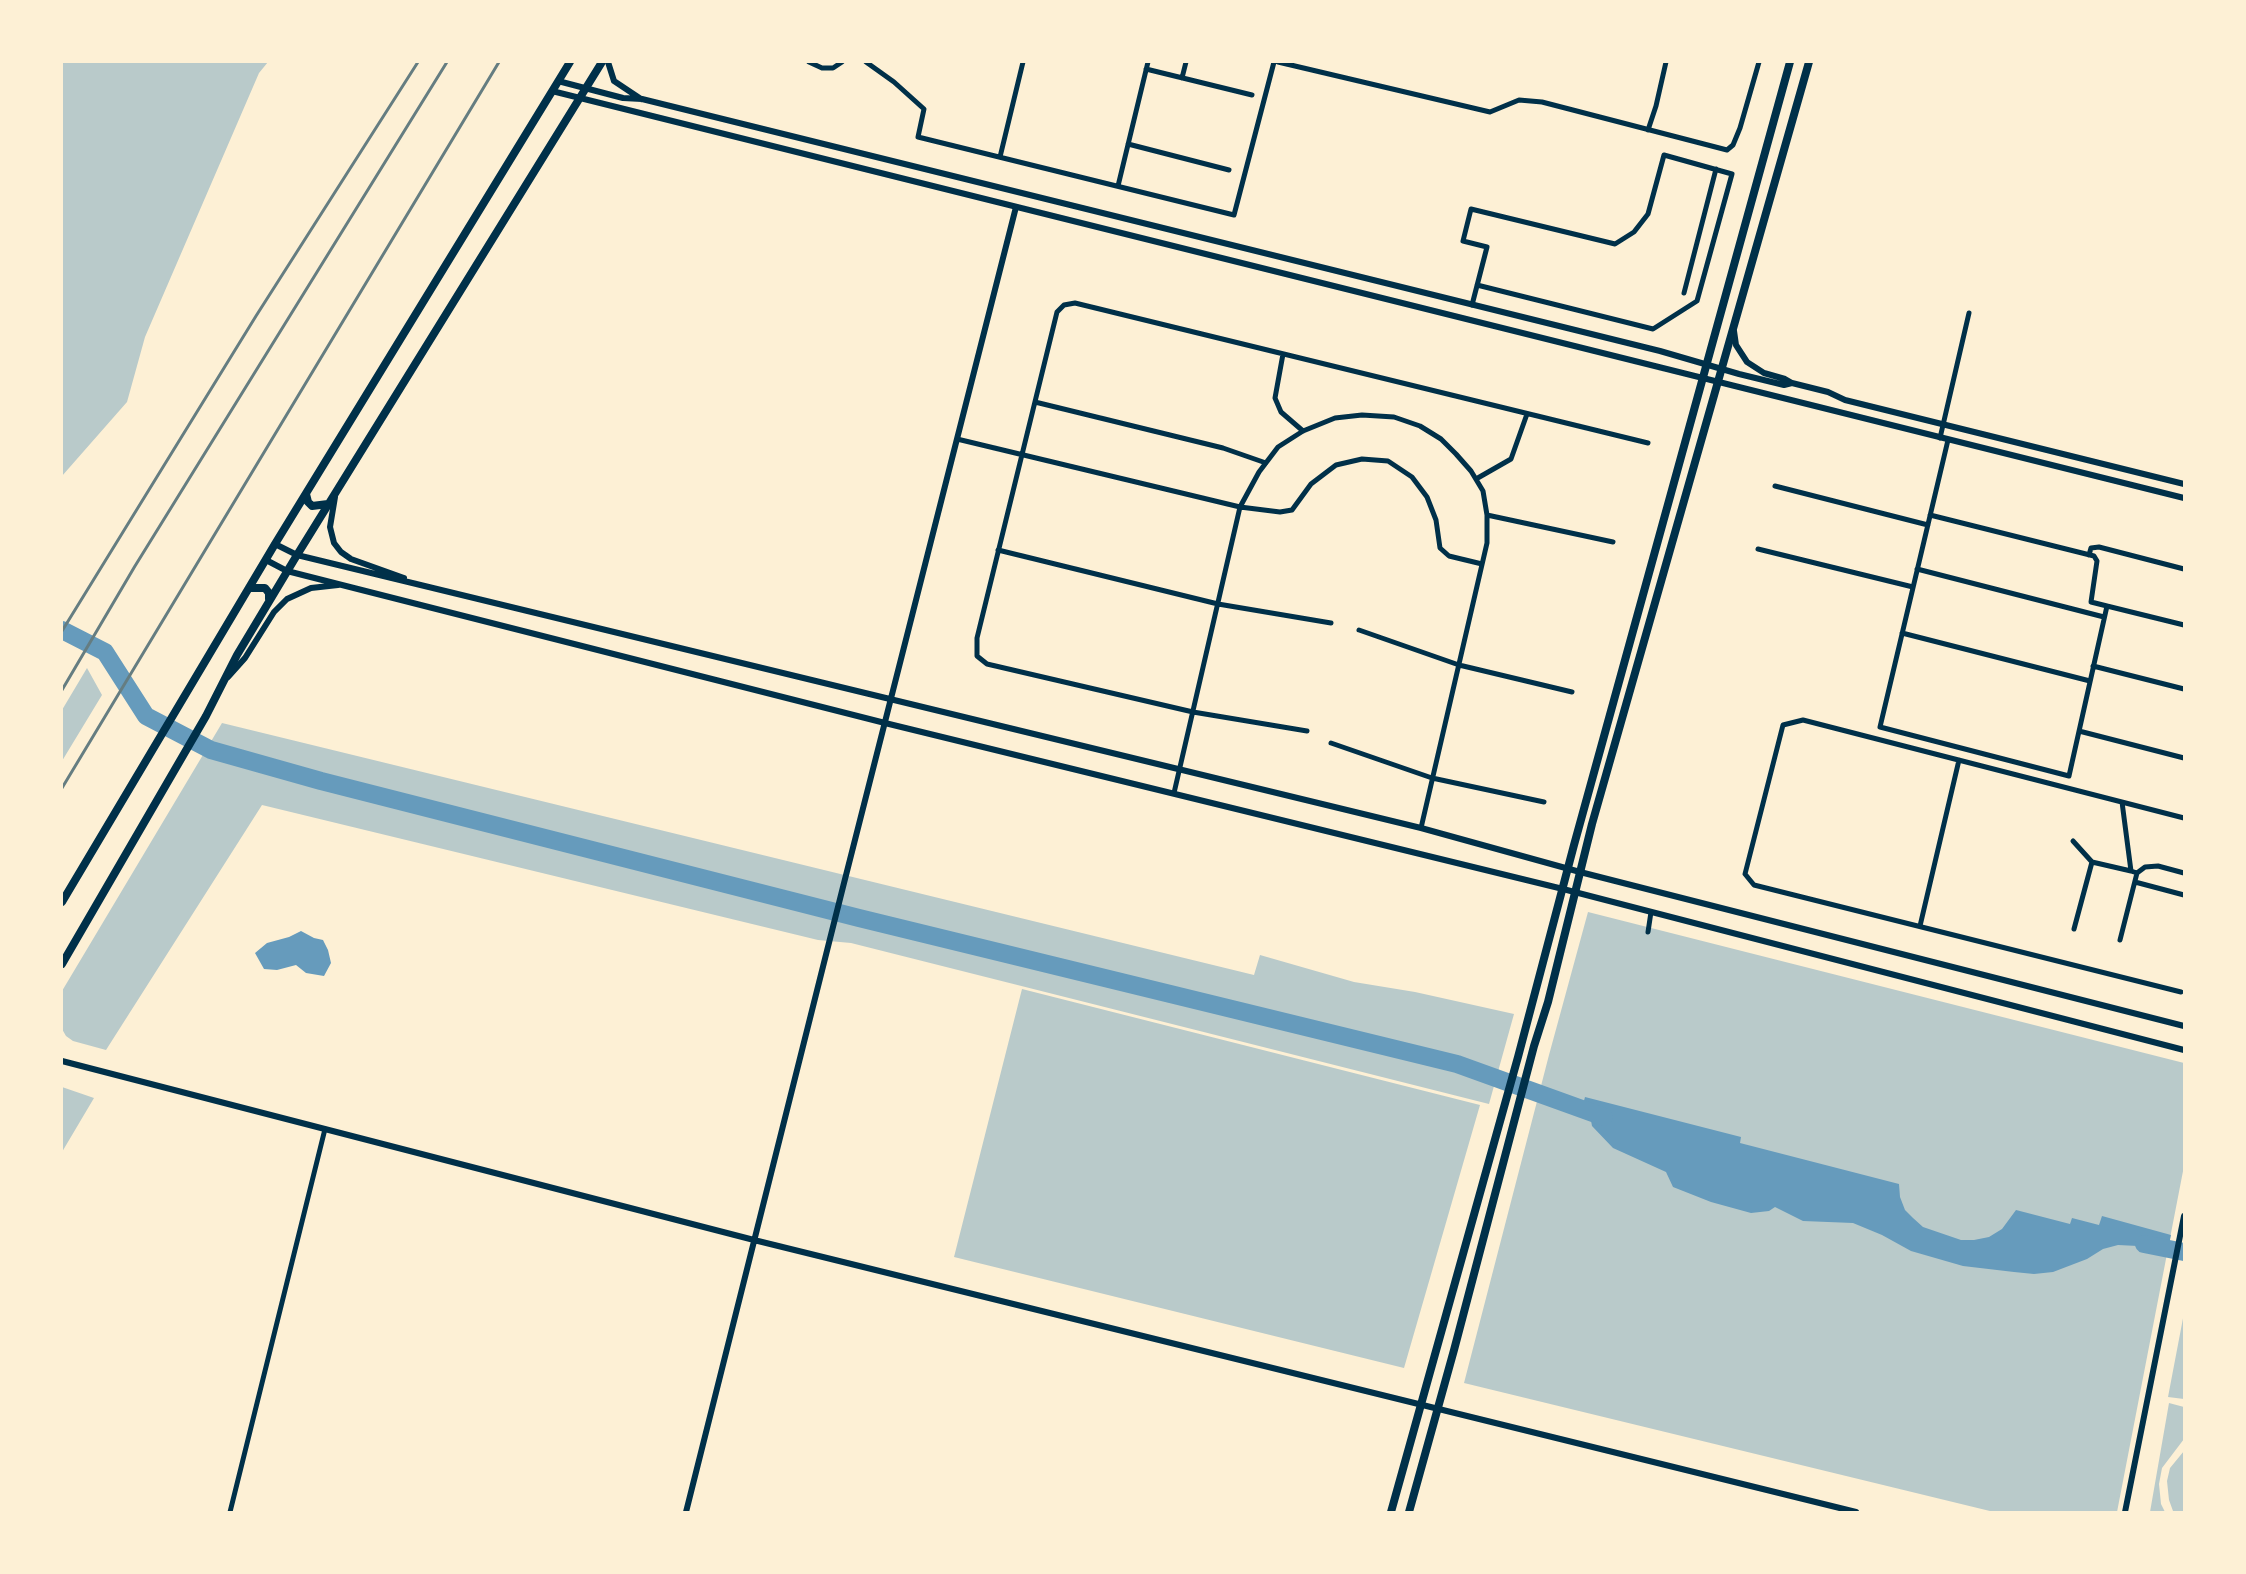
<!DOCTYPE html>
<html>
<head>
<meta charset="utf-8">
<style>
	body { margin:0 }
	#map { position:relative; width:2246px; height:1574px; overflow:hidden; background:#fdf0d5; font-family:"Libre Baskerville",serif }
	canvas { display:block }
	.frame { position:absolute; inset:0; border:63px solid #fdf0d5; pointer-events:none }
</style>
</head>
<body>
<div id="map">
<canvas width="2246" height="1574"></canvas>
<div class="frame"></div>
</div>
<script>
const c = document.querySelector('canvas').getContext('2d');
c.lineJoin = 'round';
function paint(path, color) {
  c.fillStyle = color;
  c.fill(path, 'evenodd');
}
function toPath(rows) {
  const path = new Path2D();
  for (const r of rows) {
    path.moveTo(r[0], r[1]);
    for (let i = 2; i < r.length; i += 2) path.lineTo(r[i], r[i + 1]);
  }
  return path;
}
function trace(path, color, width, dash) {
  c.strokeStyle = color;
  c.lineWidth = width;
  c.lineCap = dash ? 'butt' : 'round';
  c.setLineDash(dash || []);
  c.stroke(path);
}
const green = toPath([
	[62,62,268,62,259,73,145,337,127,402,62,476],
	[87,668,102,695,62,761,62,710],
	[222,723,1254,975,1260,955,1354,982,1415,992,1514,1014,1489,1104,851,943,818,940,262,805,106,1050,73,1041,66,1036,62,1029,62,991],
	[1588,912,2184,1063,2184,1166,2117,1512,1994,1512,1464,1383,1549,1055],
	[1022,989,1480,1105,1404,1368,954,1257],
	[62,1087,94,1098,62,1152],
	[2184,1313,2184,1399,2168,1397],
	[2169,1403,2184,1407,2184,1439,2162,1468,2159,1484,2161,1504,2165,1512,2150,1512],
	[2184,1451,2184,1512,2181,1512,2173,1511,2169,1500,2167,1481,2170,1468]
]);
const water = toPath([
	[301,931,314,938,323,940,328,950,331,963,324,976,306,973,296,965,277,970,264,969,255,953,267,943,289,937],
	[1585,1097,1741,1137,1740,1143,1899,1184,1900,1197,1905,1210,1913,1218,1923,1227,1961,1240,1974,1240,1989,1237,2002,1229,2016,1210,2070,1224,2072,1218,2099,1225,2102,1216,2171,1235,2167,1254,2138,1246,2118,1245,2103,1249,2087,1259,2053,1272,2034,1274,2014,1272,1963,1266,1911,1251,1882,1235,1853,1223,1803,1221,1775,1207,1769,1211,1751,1213,1711,1202,1673,1187,1666,1172,1613,1148,1592,1126,1590,1115,1581,1112]
]);
const river = toPath([
	[62,630,105,652,146,716,211,750,321,781,859,918,1457,1064,1604,1117],
	[2144,1244,2184,1252]
]);
const minor = toPath([
	[809,62,822,68,833,68,842,62],
	[866,62,894,82,924,109,918,137,1234,215,1274,62],
	[1278,62,1490,112,1519,100,1542,102,1727,150,1733,145,1740,128,1759,62],
	[1146,69,1252,95],
	[1182,78,1186,62],
	[1648,130,1656,106,1666,62],
	[1128,144,1229,170],
	[1000,157,1023,62],
	[1118,186,1148,62],
	[1684,293,1716,169],
	[1472,305,1487,247,1463,241,1471,209,1615,244,1634,232,1648,214,1664,155,1732,174,1697,301,1653,329,1477,285],
	[1283,354,1275,398,1281,412,1303,431],
	[1035,402,1223,448,1266,463],
	[1940,438,1969,313],
	[957,439,1240,507,1280,512,1292,510,1311,484,1336,465,1362,459,1388,461,1412,477,1427,497,1436,520,1440,548,1449,556,1482,564],
	[1948,440,1880,727,2069,776,2107,606,2184,625],
	[1476,479,1511,459,1527,414],
	[1775,486,1928,525],
	[1487,515,1613,542],
	[1930,515,2094,556,2097,561,2091,602,2107,606],
	[1758,549,1913,587],
	[998,550,1218,604,1331,623],
	[2089,555,2091,548,2099,547,2184,569],
	[1917,569,2104,617],
	[1359,630,1459,665,1572,692],
	[1902,633,2090,681],
	[2093,666,2184,689],
	[1307,731,1193,712,987,664,977,656,977,638,1057,312,1064,305,1075,303,1648,443],
	[2079,731,2184,758],
	[1331,743,1432,778,1544,802],
	[1174,793,1240,507,1259,472,1278,447,1303,431,1335,418,1362,415,1394,417,1420,426,1441,439,1456,454,1471,471,1483,491,1487,515,1487,543,1421,828],
	[2073,841,2092,862],
	[2137,873,2145,867,2158,866,2184,873],
	[2135,882,2184,895],
	[1920,926,1959,760],
	[2074,929,2092,862,2131,871,2122,802],
	[1648,932,1651,912],
	[2120,940,2137,873,2131,871],
	[2181,992,1754,885,1745,874,1783,725,1803,720,2184,818],
	[230,1512,325,1129]
]);
const tertiary = toPath([
	[608,62,614,81,641,99],
	[558,81,623,98,642,99,1660,351,1739,374,1784,385,1792,383,1828,392,1845,400,2184,484],
	[552,91,2184,498],
	[1734,331,1736,345,1747,362,1764,373,1785,379,1792,383],
	[335,497,330,527,334,543,341,552,351,559,404,578],
	[275,544,297,555,1421,828,1580,872,2184,1026],
	[266,560,287,571,342,585,885,723,1563,889,2184,1050],
	[228,677,245,658,274,612,287,599,311,588,338,585],
	[62,1061,754,1240,1856,1512],
	[686,1512,844,883,1016,207],
	[2125,1512,2184,1216]
]);
const secondary = toPath([
	[306,494,308,502,312,506,328,504],
	[249,588,265,588,269,593,269,599],
	[62,902,275,544,570,62],
	[62,964,206,716,237,655,297,555,602,62],
	[1391,1512,1518,1057,1574,845,1790,62],
	[1409,1512,1454,1350,1534,1046,1548,1002,1592,824,1809,62]
]);
const rail = toPath([
	[62,631,256,316,418,62],
	[62,690,135,566,447,62],
	[62,788,499,62]
]);
paint(green, '#b9caca');
paint(water, '#669bbc');
trace(river, '#669bbc', 18);
trace(minor, '#003049', 5);
trace(tertiary, '#003049', 6);
trace(secondary, '#003049', 8);
trace(rail, '#657d81', 3);
</script>
</body>
</html>
